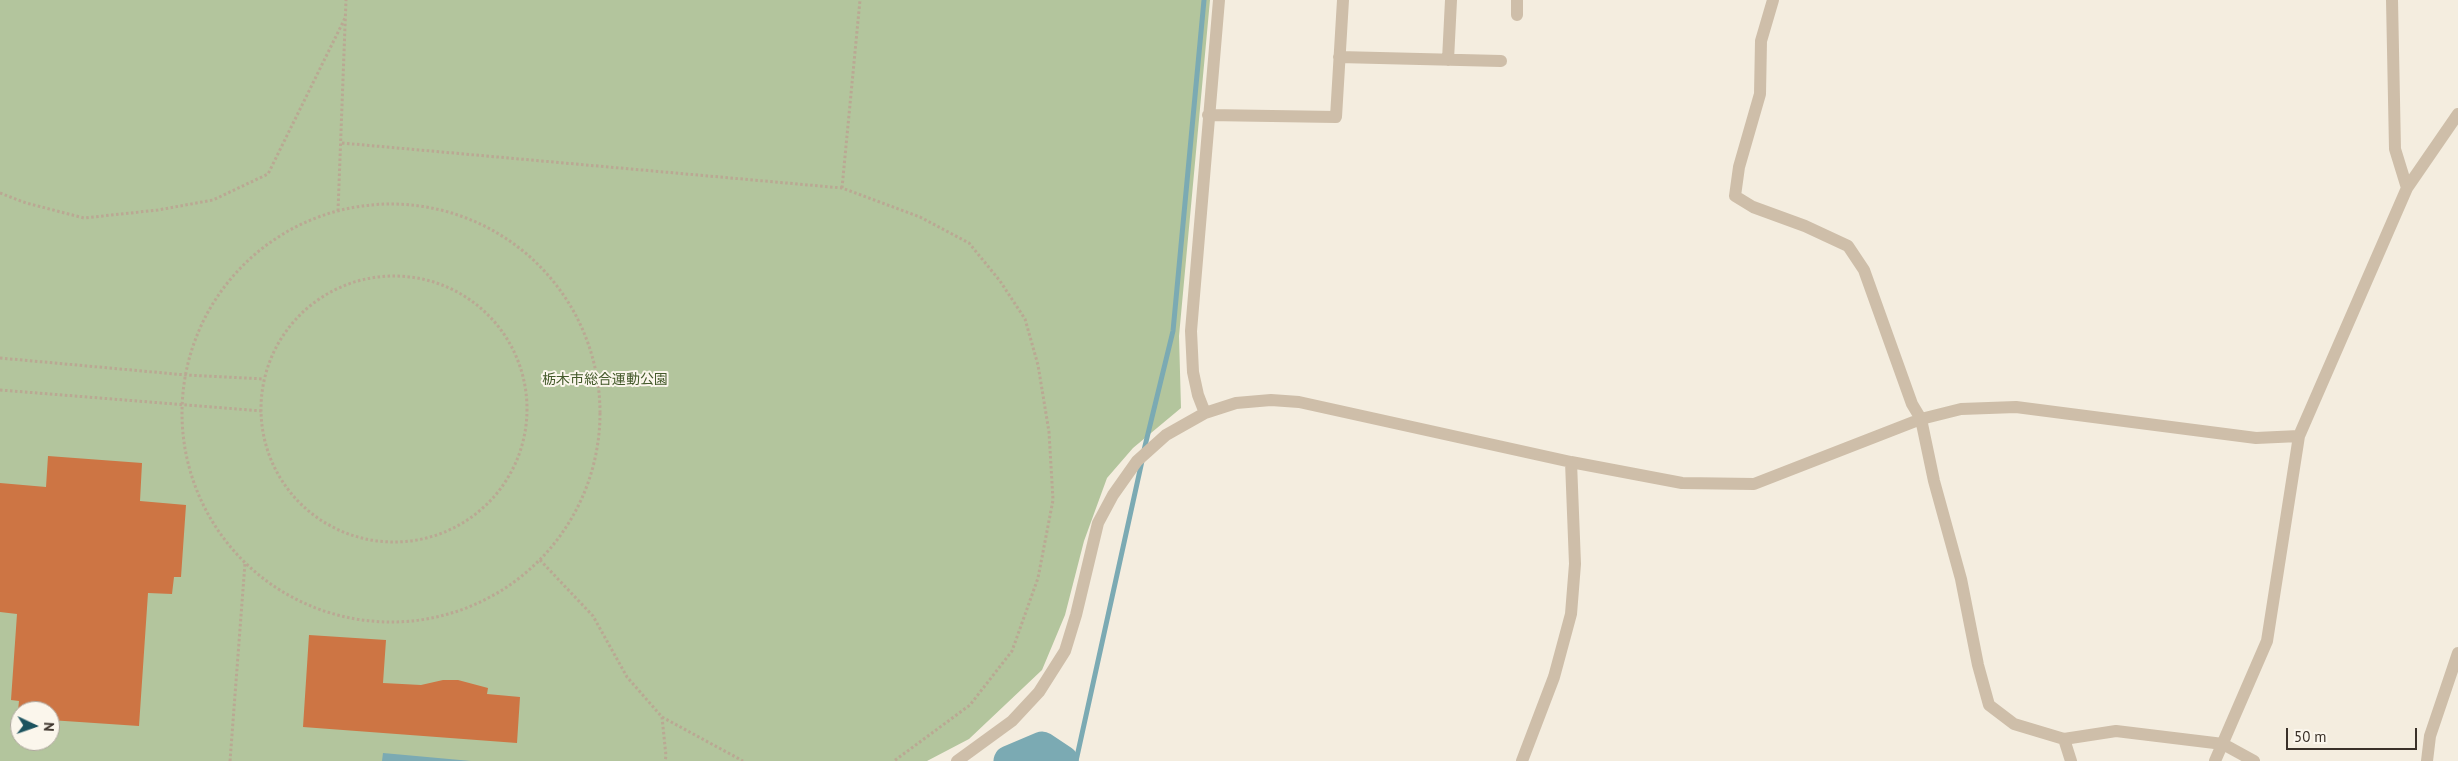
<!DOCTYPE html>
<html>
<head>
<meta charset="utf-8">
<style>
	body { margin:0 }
	#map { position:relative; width:2458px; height:761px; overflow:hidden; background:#f4eddf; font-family:"PT Sans",sans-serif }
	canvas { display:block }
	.north { position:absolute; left:10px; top:701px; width:50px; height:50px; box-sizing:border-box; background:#fbf6ec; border:1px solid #aea79e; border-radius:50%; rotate:93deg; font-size:14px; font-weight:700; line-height:20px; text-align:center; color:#3a3129 }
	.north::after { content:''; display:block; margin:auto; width:18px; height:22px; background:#1c535f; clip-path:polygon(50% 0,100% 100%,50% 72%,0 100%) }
	.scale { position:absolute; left:2286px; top:728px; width:131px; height:22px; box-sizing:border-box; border:2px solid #3a3129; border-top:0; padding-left:6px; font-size:15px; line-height:18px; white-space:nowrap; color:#3a3129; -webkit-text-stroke:4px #fbf6ec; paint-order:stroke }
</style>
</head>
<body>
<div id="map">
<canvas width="2458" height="761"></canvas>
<div class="north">N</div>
<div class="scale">50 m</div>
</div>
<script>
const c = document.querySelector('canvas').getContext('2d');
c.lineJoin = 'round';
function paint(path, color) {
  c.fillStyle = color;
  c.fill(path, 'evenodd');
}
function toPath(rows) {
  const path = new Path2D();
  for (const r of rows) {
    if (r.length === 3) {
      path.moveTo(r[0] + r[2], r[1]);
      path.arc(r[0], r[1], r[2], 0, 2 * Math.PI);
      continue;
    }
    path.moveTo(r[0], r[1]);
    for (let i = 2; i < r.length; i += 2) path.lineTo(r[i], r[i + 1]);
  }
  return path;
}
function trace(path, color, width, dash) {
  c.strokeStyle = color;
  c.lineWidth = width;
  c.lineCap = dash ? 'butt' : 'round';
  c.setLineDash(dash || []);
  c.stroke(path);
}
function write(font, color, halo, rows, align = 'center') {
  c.font = font + ' "PT Sans","Noto Sans JP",sans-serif';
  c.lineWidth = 4;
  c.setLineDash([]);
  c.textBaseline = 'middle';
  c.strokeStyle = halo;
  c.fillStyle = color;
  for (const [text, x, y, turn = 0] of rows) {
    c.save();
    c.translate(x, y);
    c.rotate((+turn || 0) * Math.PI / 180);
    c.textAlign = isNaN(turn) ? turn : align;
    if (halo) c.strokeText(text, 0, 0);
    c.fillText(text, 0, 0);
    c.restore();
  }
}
const green = toPath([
	[0,0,1210,0,1179,336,1181,408,1133,448,1107,478,1084,541,1065,615,1042,670,969,739,927,761,0,761],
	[20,711,50,711,50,741,20,741]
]);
const water = toPath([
	[383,753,471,761,382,761]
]);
const stream = toPath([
	[1144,450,1173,331,1204,0],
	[1076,761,1142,461]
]);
const river = toPath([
	[1009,761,1042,747,1063,761]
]);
const building = toPath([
	[48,456,142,463,140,501,186,505,181,577,174,577,172,594,148,593,139,726,50,720,50,711,18,711,19,701,11,700,17,614,0,612,0,483,46,487],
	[309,635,386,640,383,683,421,685,443,680,458,680,488,688,487,694,520,697,517,743,303,727]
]);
const path = toPath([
	[342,143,842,188,920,217,969,243,1000,281,1025,319,1038,365,1049,432,1053,500,1038,578,1012,651,970,705,894,761],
	[842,188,860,0],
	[0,193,26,203,84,218,158,210,213,200,268,174,345,18],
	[391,413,209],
	[338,211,346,0],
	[394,409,133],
	[0,358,186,375,264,379],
	[0,390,262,411],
	[540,560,593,616,627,677,662,717,666,756,665,761],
	[662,717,743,761],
	[230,761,245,563]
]);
const minor = toPath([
	[1773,0,1761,41,1760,94,1739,167,1735,196,1753,207,1805,226,1848,246,1864,270,1912,404,1921,419,1934,481,1961,579,1978,665,1989,705,2014,724,2064,739,2116,731,2223,744,2254,761],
	[2392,0,2395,149,2407,188],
	[1517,15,1517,0],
	[1339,57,1501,61],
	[1448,60,1451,0],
	[1208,115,1336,117,1343,0],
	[1205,413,1198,395,1193,372,1191,331,1219,0],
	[2064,739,2071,761],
	[957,761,1012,721,1039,692,1065,651,1076,615,1098,523,1113,495,1137,461,1166,435,1205,413,1236,403,1271,400,1299,402,1571,462,1682,483,1754,484,1921,419,1961,409,2016,407,2256,438,2299,436],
	[1522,761,1554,677,1571,614,1575,564,1571,462],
	[2215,761,2267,641,2299,436,2407,188,2458,114],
	[2427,761,2430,736,2458,653]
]);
const parkNames = [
	["栃木市総合運動公園",605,380]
];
paint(green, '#b3c59d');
paint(water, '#7baab3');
trace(stream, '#7baab3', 5);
trace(river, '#7baab3', 31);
paint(building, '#cd7544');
trace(path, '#baa893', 3, [2.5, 2.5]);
trace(minor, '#cebea9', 12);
write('14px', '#445a2b', '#fbf6ec', parkNames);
</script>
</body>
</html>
